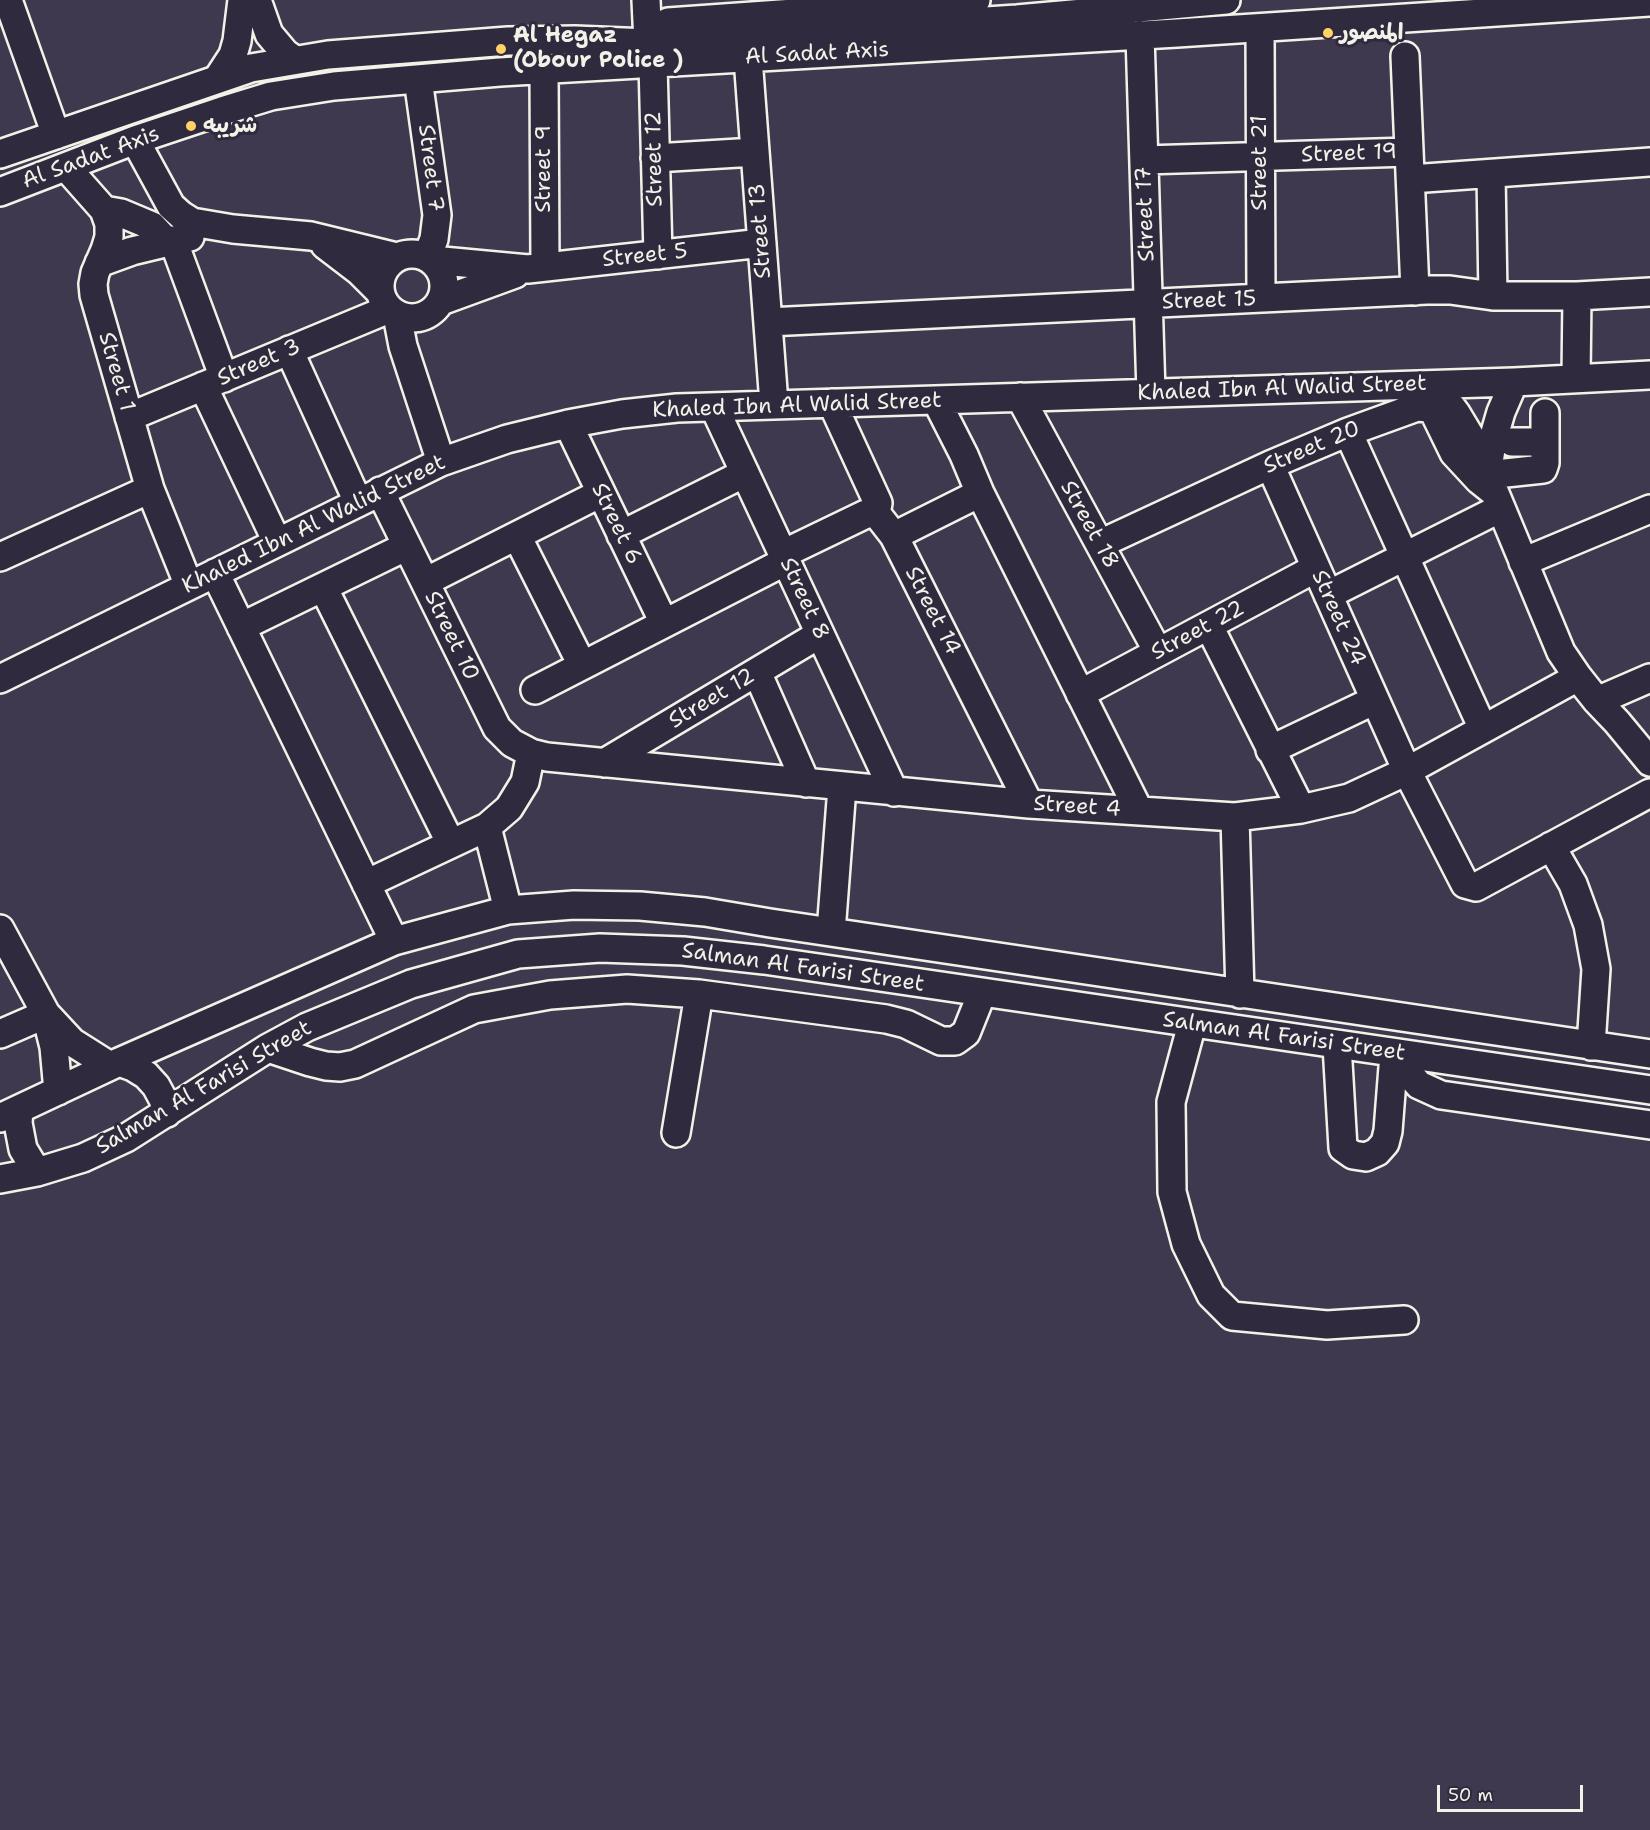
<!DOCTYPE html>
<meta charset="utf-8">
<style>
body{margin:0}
#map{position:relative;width:1650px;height:1830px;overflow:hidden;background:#3f394f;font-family:"Shantell Sans",sans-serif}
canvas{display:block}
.scale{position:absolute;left:1437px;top:1785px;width:146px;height:27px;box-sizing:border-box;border:3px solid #f4f1e8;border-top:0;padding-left:8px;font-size:18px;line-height:21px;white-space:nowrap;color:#f4f1e8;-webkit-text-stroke:4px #2f2a3d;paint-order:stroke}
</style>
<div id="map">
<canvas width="1650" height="1830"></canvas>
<div class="scale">50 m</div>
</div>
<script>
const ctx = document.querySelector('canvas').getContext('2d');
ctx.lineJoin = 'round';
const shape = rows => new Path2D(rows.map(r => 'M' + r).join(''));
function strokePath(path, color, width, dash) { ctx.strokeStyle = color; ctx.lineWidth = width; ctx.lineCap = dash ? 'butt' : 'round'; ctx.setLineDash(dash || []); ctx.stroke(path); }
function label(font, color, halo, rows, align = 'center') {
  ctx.font = font + ' "Shantell Sans","Playpen Sans Arabic",sans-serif'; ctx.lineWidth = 6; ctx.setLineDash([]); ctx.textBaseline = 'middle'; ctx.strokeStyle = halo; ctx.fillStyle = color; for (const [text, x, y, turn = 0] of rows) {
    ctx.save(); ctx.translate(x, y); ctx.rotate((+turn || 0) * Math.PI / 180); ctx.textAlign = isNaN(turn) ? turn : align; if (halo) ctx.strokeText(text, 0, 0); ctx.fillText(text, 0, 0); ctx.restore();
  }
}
const minor = shape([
 [8,0,56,135],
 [257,0,269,34,285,53,295,60],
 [646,0,648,43],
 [1260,28,1261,298],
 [1140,35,1151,393],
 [648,43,660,26,668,22,976,0],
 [1405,56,1415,291],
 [748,58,774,404],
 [653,64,658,255],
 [544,70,545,267],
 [218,78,233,55,237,41,242,0],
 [418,79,437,215,434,239,427,257],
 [135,140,171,206,181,215,192,222,233,229,311,236,397,257],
 [0,154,251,68,328,55,508,41,575,40,648,43,1017,19,1226,0],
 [655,158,755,152],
 [1144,160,1409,152],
 [66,167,104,210,109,224,109,237,105,250,95,273,93,284,94,295,150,489,189,586],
 [1491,174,1493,296],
 [1411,179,1650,162],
 [0,192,135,140,222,111,271,96,334,86,500,72,1177,33,1650,2],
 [104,210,121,213,152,226,166,241],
 [173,240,224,378],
 [325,245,359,271,380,292],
 '380 286a32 32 0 1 1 64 0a32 32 0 1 1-64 0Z',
 [432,260,528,269,762,243],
 [99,263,132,251,190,237],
 [441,301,515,274],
 [397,315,403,346,441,462],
 [768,322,1427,290,1450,290,1493,296,1577,296,1650,292],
 [289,350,358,502],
 [1576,378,1577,296],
 [1435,385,1456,413,1474,443,1561,652,1578,677,1597,701,1617,722,1650,762],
 [203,386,277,542],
 [1020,397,1158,652],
 [936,400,964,455,980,493,1139,811],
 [832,403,878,503,876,514],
 [714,407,894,792],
 [129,417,389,309],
 [568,424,664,623],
 [1348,432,1483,729],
 [1512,442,1545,442],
 [1270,465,1407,771,1465,884,1476,887,1650,793],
 [1487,475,1543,469,1545,463,1545,413],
 [1487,475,1492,443,1501,412,1514,382],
 [380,491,497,728,512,743,531,753,547,757,1029,804,1235,817,1301,809,1349,798,1407,771,1578,677],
 [621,535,745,473],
 [517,536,582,665],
 [894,536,980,493],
 [1100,544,1270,465,1348,432,1417,407,1429,408,1434,412,1454,453,1479,480,1494,492],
 [783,554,866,514,876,514,880,518,894,536,1029,804],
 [0,557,150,489],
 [1523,562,1650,509],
 [215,573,394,941],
 [425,582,601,493],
 [323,587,451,844],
 [1328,595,1501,508],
 [1209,626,1301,809],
 [241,627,407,546],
 [757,672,806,783],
 [0,679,441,462,507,439,568,424,622,414,677,408,1514,382,1650,375],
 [535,690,786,561],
 [1080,694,1316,568],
 [1597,701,1650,678],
 [1270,750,1375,700],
 [604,763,820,634],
 [1235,817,1240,994],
 [487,827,508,910],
 [1551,846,1573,884,1588,925,1596,969,1591,1046],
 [366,884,487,827,509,808,525,782,531,753],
 [0,929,46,1014,72,1042,110,1066],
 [831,932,842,787],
 [46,1015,54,1047,58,1091],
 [1192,1024,1171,1102,1172,1192,1186,1244,1211,1295,1232,1316,1327,1325,1404,1320],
 [0,1034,46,1014],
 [1337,1045,1343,1148,1353,1155,1366,1157,1377,1152,1385,1143,1388,1131,1394,1054],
 [268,1048,310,1062,326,1066,340,1067,355,1064,474,1009,550,995,627,989,699,994,886,1019,906,1024,941,1041,955,1041,966,1033,982,993],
 [1400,1055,1411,1076,1419,1085,1441,1095,1650,1125],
 [119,1062,133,1067,146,1075,156,1086,163,1099,167,1113],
 [19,1110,18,1123,23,1149,37,1172],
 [0,1118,119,1062,394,941,508,910,574,905,640,906,705,912,770,923,1650,1054],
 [676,1133,699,994],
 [0,1179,37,1172,83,1158,126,1138,268,1048,307,1027,411,984,518,954,600,948,683,951,764,960,1650,1090]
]);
strokePath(minor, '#f4f1e8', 32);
strokePath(minor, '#2f2a3d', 27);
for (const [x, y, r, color] of [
 [1328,33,6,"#ffd166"],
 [501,49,6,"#ffd166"],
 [191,126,6,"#ffd166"]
]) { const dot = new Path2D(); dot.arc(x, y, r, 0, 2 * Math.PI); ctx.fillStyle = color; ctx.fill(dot); strokePath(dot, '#2f2a3d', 2); }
label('bold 22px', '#f4f1e8', '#2f2a3d', [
 ["المنصور",1340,33],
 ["Al Hegaz",513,36],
 ["(Obour Police )",513,61],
 ["شريبه",203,126]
], 'left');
label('22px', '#f4f1e8', '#2f2a3d', [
 ["Al Sadat Axis",817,54,-3],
 ["Street 19",1349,154,-2],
 ["Al Sadat Axis",91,158,-20],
 ["Street 12",655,159,-91],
 ["Street 21",1260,163,-90],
 ["Street 7",430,168,83],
 ["Street 9",544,169,-90],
 ["Street 17",1146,214,-92],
 ["Street 13",761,231,-94],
 ["Street 5",645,256,-6],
 ["Street 15",1209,301,-2],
 ["Street 3",259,363,-23],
 ["Street 1",116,372,74],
 ["Khaled Ibn Al Walid Street",1282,389,-2],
 ["Khaled Ibn Al Walid Street",797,406,-2],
 ["Street 20",1312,448,-23],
 ["Street 6",616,524,64],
 ["Khaled Ibn Al Walid Street",314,525,-26],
 ["Street 18",1089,525,61],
 ["Street 8",804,599,65],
 ["Street 14",932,611,63],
 ["Street 24",1338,618,66],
 ["Street 22",1198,631,-28],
 ["Street 10",451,636,64],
 ["Street 12",712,699,-31],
 ["Street 4",1077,807,4],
 ["Salman Al Farisi Street",803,968,8],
 ["Salman Al Farisi Street",1284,1037,8],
 ["Salman Al Farisi Street",204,1088,-30]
]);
</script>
